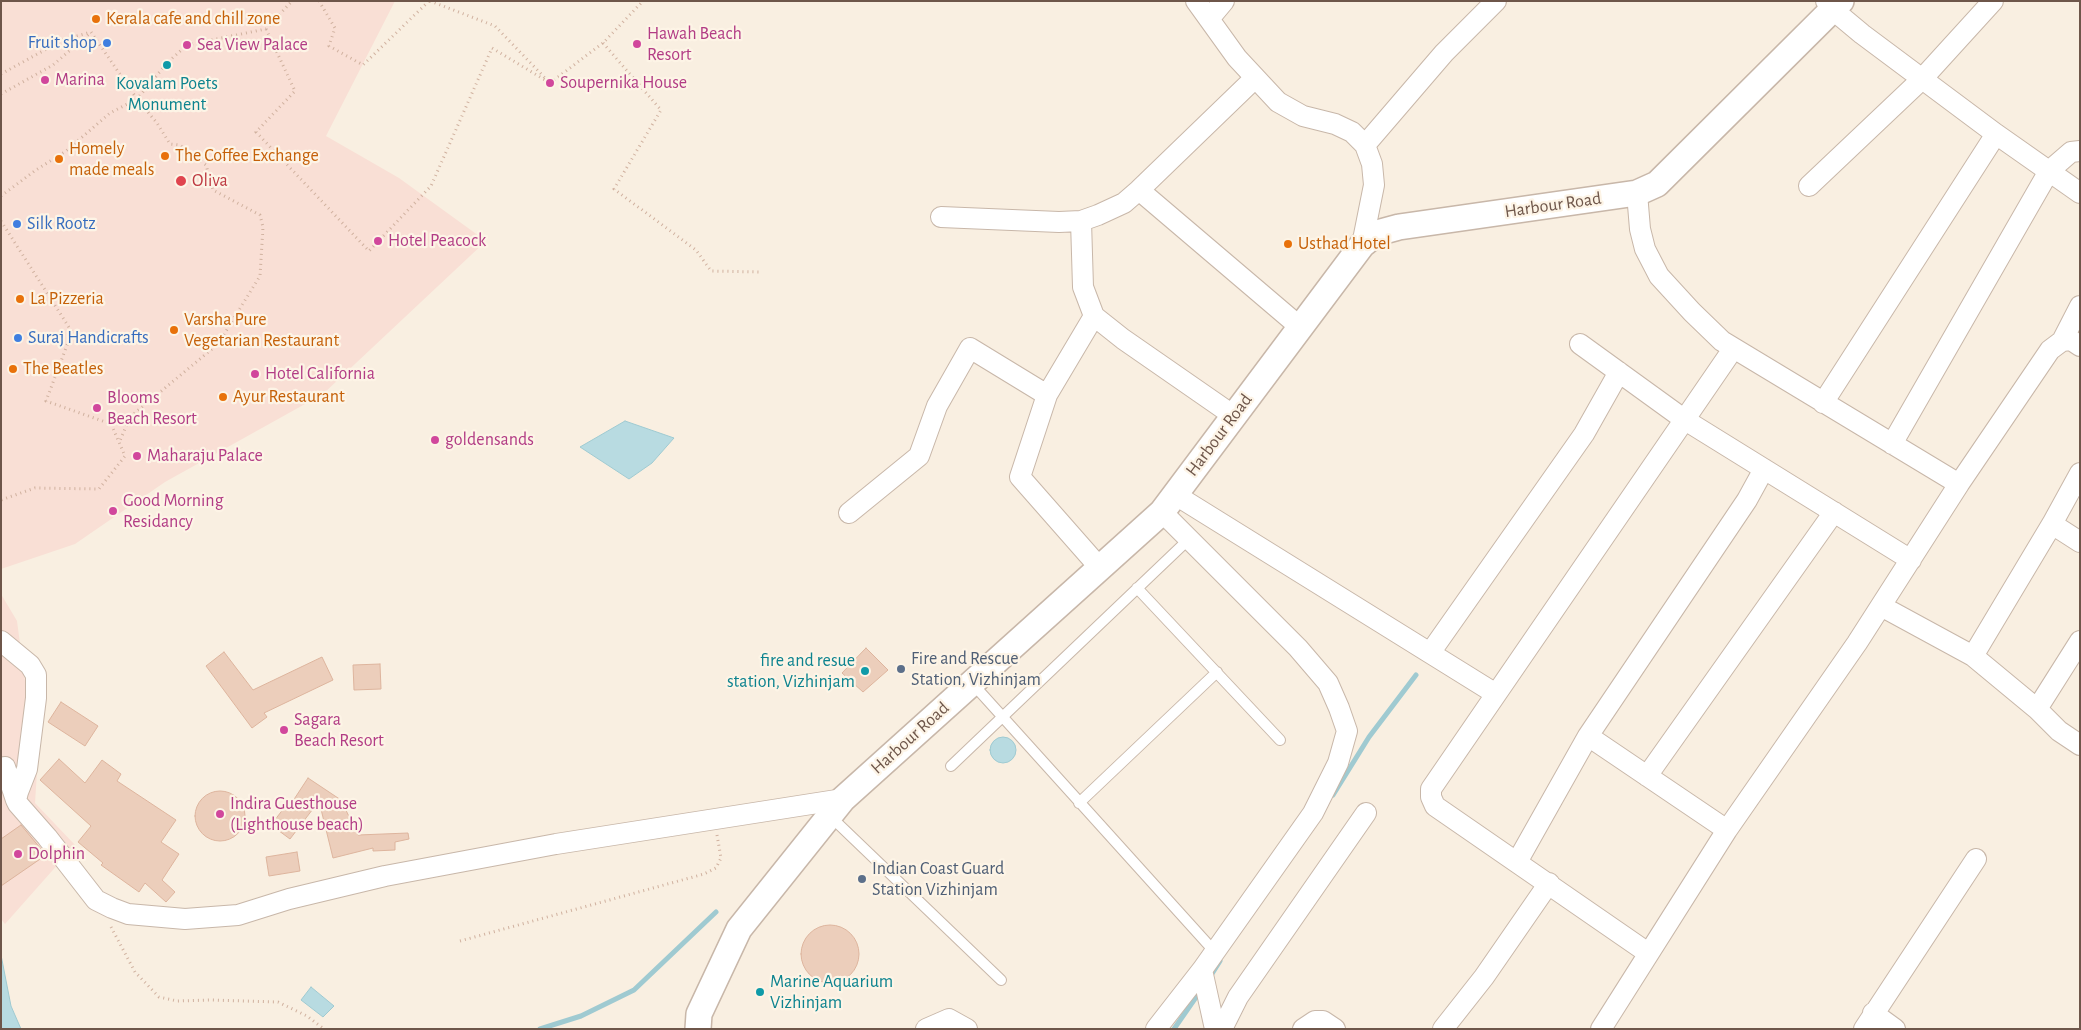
<!DOCTYPE html>
<style>
body{margin:0}
#map{position:relative;width:2081px;height:1030px;overflow:hidden;background:#f9efe1;font-family:"Alegreya Sans",sans-serif}
canvas{display:block}
.frame{position:absolute;inset:0;border:2px solid #6e564a;pointer-events:none}
</style>
<div id="map">
<canvas width="2081" height="1030"></canvas>
<div class="frame"></div>
</div>
<script>
const ctx = document.querySelector('canvas').getContext('2d');
ctx.lineJoin = 'round';
function fill(path, color) { ctx.fillStyle = color; ctx.fill(path, 'evenodd'); }
const shape = rows => new Path2D(rows.map(r => 'M' + r).join(''));
function strokePath(path, color, width, dash) { ctx.strokeStyle = color; ctx.lineWidth = width; ctx.lineCap = dash ? 'butt' : 'round'; ctx.setLineDash(dash || []); ctx.stroke(path); }
function label(font, color, halo, rows, align = 'center') {
  ctx.font = font + ' "Alegreya Sans",sans-serif'; ctx.lineWidth = 4.5; ctx.setLineDash([]); ctx.textBaseline = 'middle'; ctx.strokeStyle = halo; ctx.fillStyle = color; for (const [text, x, y, turn = 0] of rows) {
    ctx.save(); ctx.translate(x, y); ctx.rotate((+turn || 0) * Math.PI / 180); ctx.textAlign = isNaN(turn) ? turn : align; if (halo) ctx.strokeText(text, 0, 0); ctx.fillText(text, 0, 0); ctx.restore();
  }
}
fill(shape([
 [1,1,395,1,326,136,399,178,486,241,323,394,165,482,75,544,1,569],
 [1,594,17,621,37,772,35,803,75,845,5,924,1,919]
]), '#f9dfd5');
const water = shape([
 [625,421,674,438,652,463,629,479,580,447,625,421],
 '990 750a13 13 0 1 1 26 0a13 13 0 1 1-26 0Z',
 [1,955,11,1006,21,1029,1,1029,1,955],
 [311,987,334,1006,323,1017,301,1000,311,987]
]);
fill(water, '#b8dbe1');
strokePath(water, '#9fcad1', 1);
strokePath(shape([
 [1333,795,1369,737,1416,675],
 [1210,977,1220,961],
 [540,1029,581,1016,634,990,716,912],
 [1174,1029,1201,990]
]), '#9fcad1', 5);
const building = shape([
 [866,648,888,670,863,692,842,673,866,648],
 [224,652,253,690,322,657,333,680,264,713,267,717,252,728,206,666,224,652],
 [380,664,381,689,354,690,353,665,380,664],
 [61,702,98,726,85,746,48,722,61,702],
 [59,759,85,783,102,760,121,774,117,781,176,820,161,842,179,854,162,880,175,892,166,902,145,883,139,892,101,865,103,863,78,842,91,826,40,780,59,759],
 [308,778,341,800,358,835,408,833,409,839,395,842,395,850,373,851,373,848,333,858,319,801,290,839,271,825,284,808,287,810,308,778],
 '195 816a25 25 0 1 1 50 0a25 25 0 1 1-50 0Z',
 [21,825,46,855,1,886,1,839,21,825],
 [297,852,300,871,269,876,266,857,297,852],
 '801 954a29 29 0 1 1 58 0a29 29 0 1 1-58 0Z'
]);
fill(building, '#eccebb');
strokePath(building, '#ddb49d', 1);
const service = shape([
 [1137,588,1280,740],
 [972,683,1214,951],
 [951,766,1189,539],
 [1079,803,1217,672],
 [830,816,1001,980]
]);
const minor = shape([
 [1196,1,1237,58,1278,102,1303,116,1335,124,1352,132,1365,145,1372,164,1374,185,1362,245],
 [1826,1,1832,9,1862,34,1996,134,2080,193],
 [1209,19,1224,1],
 [1365,145,1444,53,1496,1],
 [1809,186,1922,79,1993,1],
 [1139,190,1300,327],
 [1637,193,1640,229,1645,249,1659,276,1692,312,1722,341,1959,484],
 [941,217,1059,222,1081,221,1098,215,1124,203,1139,190,1255,78],
 [1081,221,1083,287,1094,316,1123,339,1234,416],
 [1094,316,1047,395,1020,477,1100,568],
 [2062,341,2080,306],
 [1580,344,1685,420,1911,560],
 [1823,403,1996,134],
 [1892,444,2049,171,2071,152,2080,151],
 [1174,494,1496,694],
 [849,513,919,456,937,406,970,348,1047,395],
 [2052,524,2080,542],
 [1881,606,1973,656,2037,709,2059,731,2080,745],
 [1,641,30,665,36,675,36,698,27,769,18,792,16,800,18,804,47,837,96,900,112,908,128,914,185,919,238,915,289,899,385,876,556,844,843,799],
 [1430,653,1584,434,1619,372],
 [1973,656,2052,524,2080,473],
 [2037,709,2080,641],
 [1588,736,1727,830],
 [1,768,5,767,16,800],
 [1647,776,1834,512],
 [1517,862,1588,736,1747,500,1764,469],
 [1648,953,1435,806,1431,797,1431,789,1733,349],
 [1202,970,1215,1029],
 [1873,1013,1895,1029],
 [926,1029,949,1019,967,1029],
 [1156,1029,1202,970,1313,813,1338,763,1347,731,1339,708,1328,683,1298,648,1162,512],
 [1222,1029,1238,997,1366,813],
 [1303,1029,1315,1021,1323,1021,1335,1029],
 [1443,1029,1484,977,1549,883],
 [1601,1029,1727,830,1857,643,1959,484,2050,350,2062,341,2071,340,2080,346],
 [1864,1029,1976,859]
]);
const tertiary = shape([
 [698,1029,699,1014,739,929,843,799,1162,512,1362,245,1377,233,1399,227,1637,193,1657,184,1841,1]
]);
strokePath(service, '#c8b7a9', 12);
strokePath(minor, '#c8b7a9', 22);
strokePath(tertiary, '#c8b7a9', 28);
strokePath(shape([
 [319,1,335,28,329,46,363,65,429,1],
 [430,1,495,26,547,80],
 [266,29,295,91,256,132,369,251,431,186,492,48,550,83],
 [603,43,661,110,614,189,696,250,711,271,761,272],
 [1,74,63,40,91,32,137,99,168,62,187,45,266,29,292,1],
 [550,83,603,43,643,1],
 [1,94,53,65,89,34],
 [1,196,36,170,66,151,110,113,137,99,157,123,170,144,180,145,206,165,213,190,260,215,263,227,260,276,218,344,130,417,119,443],
 [1,221,72,332,46,401,111,424,125,456,99,489,35,488,1,500],
 [111,927,135,972,159,997,177,1001,211,1000,278,1002,307,1016,324,1029],
 [460,941,704,874,716,868,721,858,717,835]
]), '#d0b19f', 3, [1, 4]);
strokePath(service, '#fff', 10);
strokePath(minor, '#fff', 20);
strokePath(tertiary, '#fff', 25);
for (const [x, y, r, color] of [
 [96,19,5,"#e8710a"],
 [107,43,5,"#3f7fe0"],
 [637,44,5,"#d1479c"],
 [187,45,5,"#d1479c"],
 [167,65,5,"#0f9aa8"],
 [45,80,5,"#d1479c"],
 [550,83,5,"#d1479c"],
 [165,156,5,"#e8710a"],
 [59,159,5,"#e8710a"],
 [181,181,6,"#e0444e"],
 [17,224,5,"#3f7fe0"],
 [378,241,5,"#d1479c"],
 [1288,244,5,"#e8710a"],
 [20,299,5,"#e8710a"],
 [174,330,5,"#e8710a"],
 [18,338,5,"#3f7fe0"],
 [13,369,5,"#e8710a"],
 [255,374,5,"#d1479c"],
 [223,397,5,"#e8710a"],
 [97,408,5,"#d1479c"],
 [435,440,5,"#d1479c"],
 [137,456,5,"#d1479c"],
 [113,511,5,"#d1479c"],
 [901,669,5,"#5c6f8a"],
 [865,671,5,"#0f9aa8"],
 [284,730,5,"#d1479c"],
 [220,814,5,"#d1479c"],
 [18,854,5,"#d1479c"],
 [862,879,5,"#5c6f8a"],
 [760,992,5,"#0f9aa8"]
]) { const dot = new Path2D(); dot.arc(x, y, r, 0, 2 * Math.PI); ctx.fillStyle = color; ctx.fill(dot); strokePath(dot, '#fdf4e6', 2); }
label('18px', '#c56008', '#fdf4e6', [
 ["Kerala cafe and chill zone",106,19],
 ["Homely",69,149],
 ["made meals",69,170],
 ["The Coffee Exchange",175,156],
 ["Usthad Hotel",1298,244],
 ["La Pizzeria",30,299],
 ["Varsha Pure",184,320],
 ["Vegetarian Restaurant",184,341],
 ["The Beatles",23,369],
 ["Ayur Restaurant",233,397]
], 'left');
label('18px', '#b23c85', '#fdf4e6', [
 ["Hawah Beach",647,34],
 ["Resort",647,55],
 ["Sea View Palace",197,45],
 ["Marina",55,80],
 ["Soupernika House",560,83],
 ["Hotel Peacock",388,241],
 ["Hotel California",265,374],
 ["Blooms",107,398],
 ["Beach Resort",107,419],
 ["goldensands",445,440],
 ["Maharaju Palace",147,456],
 ["Good Morning",123,501],
 ["Residancy",123,522],
 ["Sagara",294,720],
 ["Beach Resort",294,741],
 ["Indira Guesthouse",230,804],
 ["(Lighthouse beach)",230,825],
 ["Dolphin",28,854]
], 'left');
label('18px', '#366cbe', '#fdf4e6', [
 ["Fruit shop",97,43,"right"],
 ["Silk Rootz",27,224],
 ["Suraj Handicrafts",28,338]
], 'left');
label('18px', '#0d838f', '#fdf4e6', [
 ["Kovalam Poets",167,84],
 ["Monument",167,105],
 ["fire and resue",855,661,"right"],
 ["station, Vizhinjam",855,682,"right"],
 ["Marine Aquarium",770,982,"left"],
 ["Vizhinjam",770,1003,"left"]
]);
label('18px', '#be3a42', '#fdf4e6', [
 ["Oliva",192,181]
], 'left');
label('18px', '#6e564a', '#fdf4e6', [
 ["Harbour Road",1553,205,-8],
 ["Harbour Road",1219,435,-53],
 ["Harbour Road",910,738,-42]
]);
label('18px', '#4e5e75', '#fdf4e6', [
 ["Fire and Rescue",911,659],
 ["Station, Vizhinjam",911,680],
 ["Indian Coast Guard",872,869],
 ["Station Vizhinjam",872,890]
], 'left');
</script>
